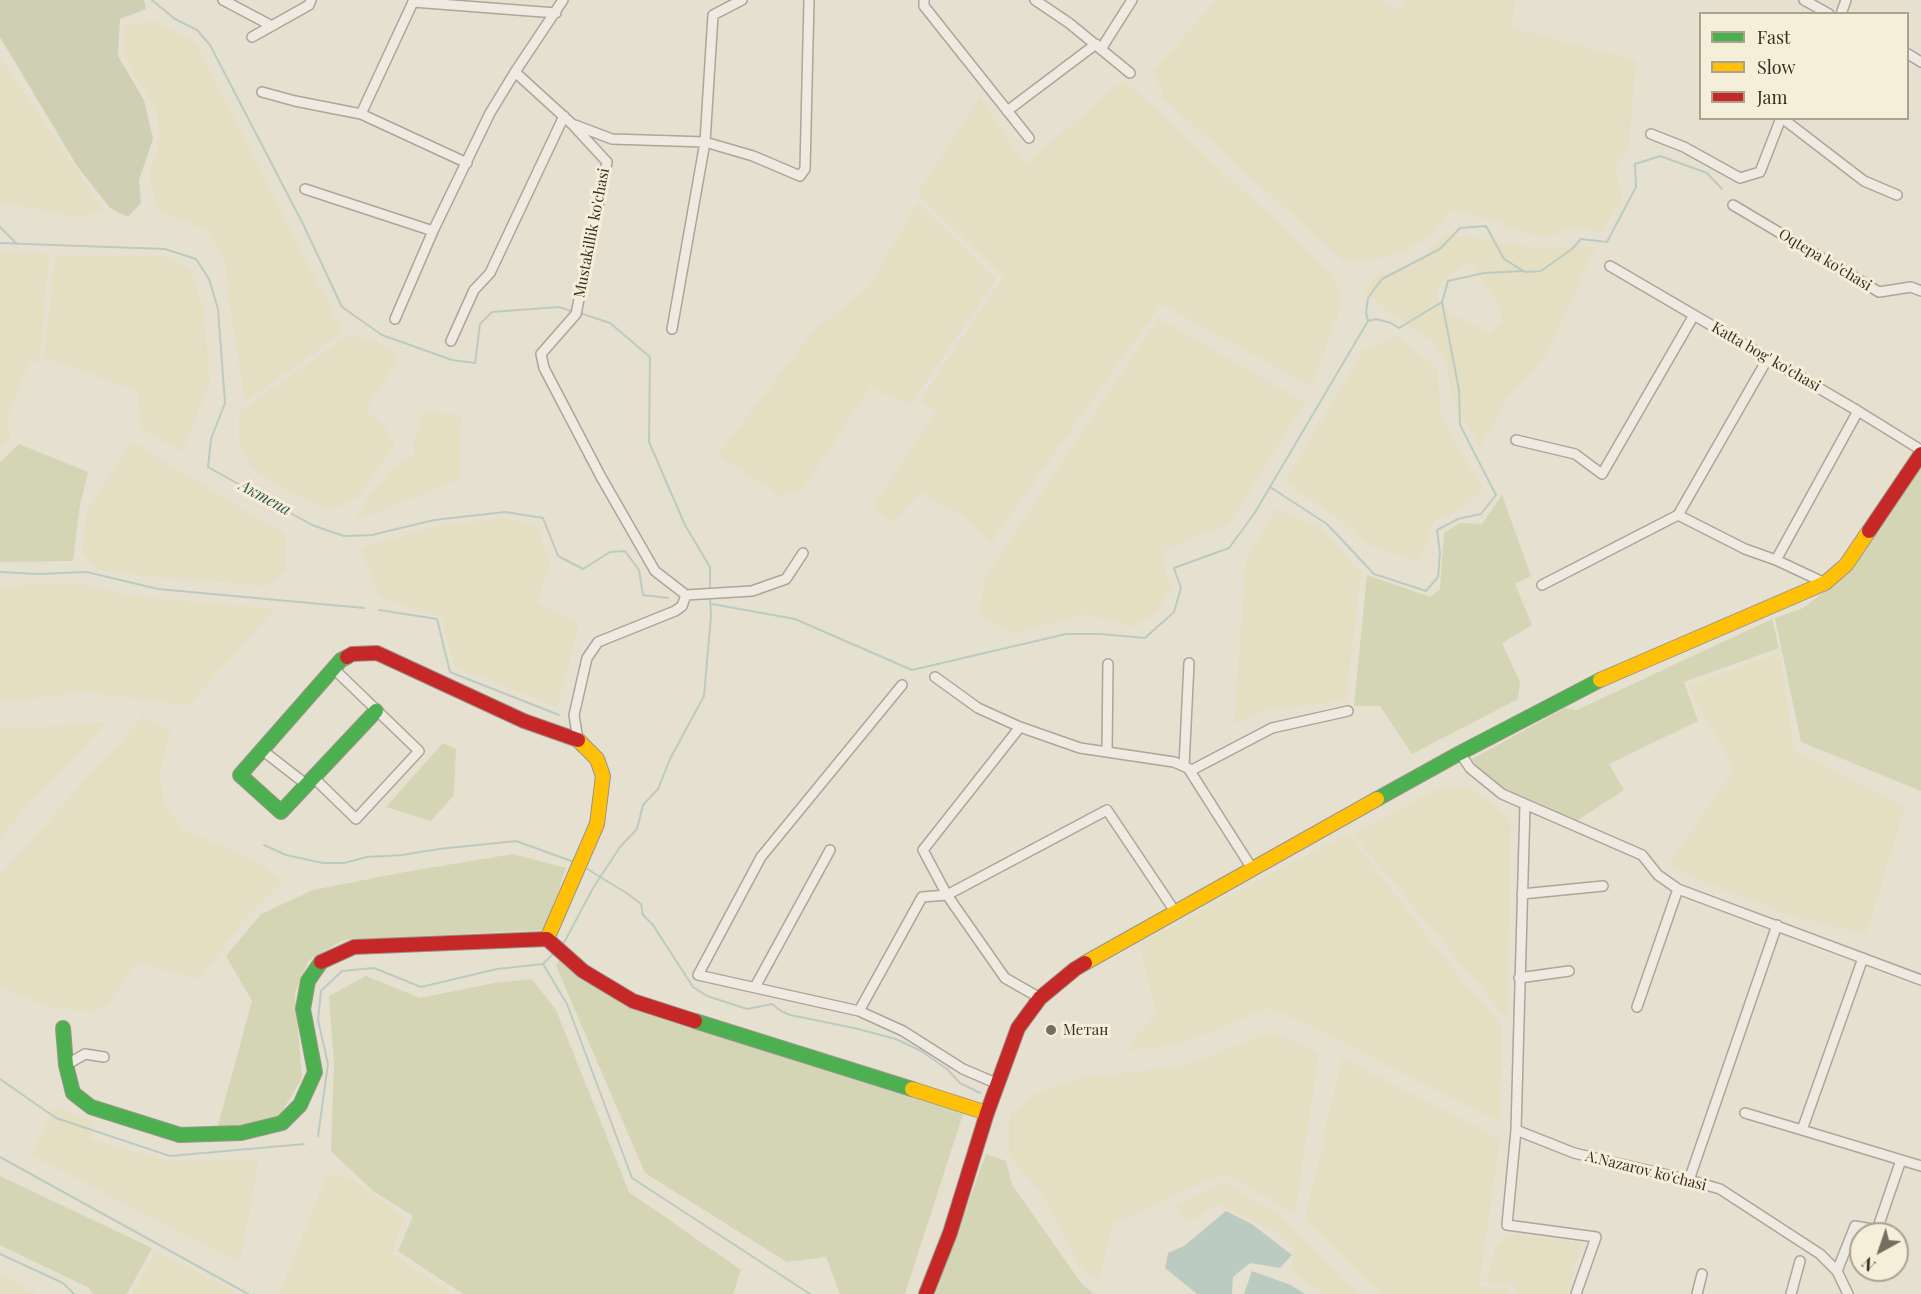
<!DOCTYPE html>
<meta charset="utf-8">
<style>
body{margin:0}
#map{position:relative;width:1921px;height:1294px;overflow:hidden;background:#e6e0d1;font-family:"Playfair Display",serif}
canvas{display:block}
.legend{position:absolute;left:1699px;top:12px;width:210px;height:108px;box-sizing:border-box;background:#f5eed9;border:2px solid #aba18f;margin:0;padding:8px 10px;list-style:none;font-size:18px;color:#3b2e21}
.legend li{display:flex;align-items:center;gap:12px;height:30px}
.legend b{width:30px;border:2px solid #aba18f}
.north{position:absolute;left:1849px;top:1222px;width:60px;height:60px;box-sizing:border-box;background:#f5eed9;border:2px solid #aba18f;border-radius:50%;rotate:220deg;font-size:16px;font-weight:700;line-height:24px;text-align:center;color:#3b2e21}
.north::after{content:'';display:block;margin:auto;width:21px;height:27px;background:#776c5f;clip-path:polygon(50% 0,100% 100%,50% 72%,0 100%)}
</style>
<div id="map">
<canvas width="1921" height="1294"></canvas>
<ul class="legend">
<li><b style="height:8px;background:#4caf50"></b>Fast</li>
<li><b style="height:8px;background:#ffc107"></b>Slow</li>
<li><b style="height:8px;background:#c62828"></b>Jam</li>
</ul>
<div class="north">N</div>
</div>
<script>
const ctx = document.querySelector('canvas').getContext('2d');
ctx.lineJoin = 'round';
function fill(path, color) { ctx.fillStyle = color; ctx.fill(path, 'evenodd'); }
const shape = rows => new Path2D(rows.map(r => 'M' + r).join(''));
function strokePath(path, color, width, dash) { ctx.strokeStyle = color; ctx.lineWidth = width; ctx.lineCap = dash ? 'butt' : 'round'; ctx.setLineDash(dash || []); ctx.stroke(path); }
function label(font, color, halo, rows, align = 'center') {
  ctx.font = font + ' "Playfair Display",serif'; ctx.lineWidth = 6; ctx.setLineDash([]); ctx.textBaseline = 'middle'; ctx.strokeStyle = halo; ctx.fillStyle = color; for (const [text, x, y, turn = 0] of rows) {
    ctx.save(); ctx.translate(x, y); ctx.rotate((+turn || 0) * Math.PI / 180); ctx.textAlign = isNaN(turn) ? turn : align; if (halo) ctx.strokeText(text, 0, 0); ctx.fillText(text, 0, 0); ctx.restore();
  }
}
fill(shape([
 [1217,0,1380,0,1394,9,1404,8,1404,0,1515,0,1512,28,1636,60,1629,146,1615,169,1623,197,1602,232,1567,228,1548,237,1517,231,1499,222,1465,213,1452,208,1434,234,1399,254,1346,263,1164,99,1154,70],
 [156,21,196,43,343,332,245,402,228,295,226,264,208,230,157,210,149,178,160,140,157,111,123,54,125,25],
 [0,57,104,210,82,218,0,202],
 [1124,80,1335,276,1342,304,1311,386,1161,304,991,543,962,516,921,492,892,523,873,507,936,411,920,401,1003,277,917,193,980,98,1025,164],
 [918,203,996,278,911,404,870,388,804,488,781,496,718,455,813,331,867,289],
 [1445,234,1539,248,1596,247,1547,354,1506,399,1480,448,1451,395,1447,366,1433,341,1390,314,1364,290,1379,274,1414,268],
 [1469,262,1500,306,1502,319,1491,333,1450,313,1437,299,1441,282],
 [0,251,49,254,39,364,31,359,7,417,11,439,0,448],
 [55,256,166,256,189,269,203,306,210,382,182,452,142,428,137,391,44,357],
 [1158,318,1305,402,1229,524,1164,550,1162,562,1172,587,1156,613,1132,626,1087,614,1013,633,978,613,986,576],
 [350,334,375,341,400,356,366,410,384,425,395,444,358,497,331,510,290,493,254,470,239,445,239,412],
 [1397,336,1438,369,1440,415,1483,489,1460,511,1435,520,1419,562,1365,543,1337,517,1285,482,1363,351],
 [424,412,461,415,460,479,360,519,356,515,391,468,414,456,413,445],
 [132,442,286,535,286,569,268,586,115,573,96,568,82,551,87,510],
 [1276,509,1320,527,1361,573,1346,701,1268,709,1234,723,1246,559],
 [506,518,537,526,550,566,537,603,579,623,557,707,455,667,441,618,378,596,361,548,442,525],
 [81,584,129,596,275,609,188,706,88,692,0,702,0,586],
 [1780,652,1794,750,1905,807,1866,934,1795,917,1702,881,1669,864,1734,769,1688,686],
 [143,716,171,732,159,773,164,804,183,829,259,863,283,881,242,922,201,979,137,962,108,1005,96,1011,50,1007,0,987,0,875],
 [108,721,9,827,0,842,0,729,60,726],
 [1469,787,1511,820,1507,1019,1353,834,1436,790],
 [1348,833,1448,963,1502,1026,1500,1122,1299,1020,1267,1008,1178,1045,1124,1050,1157,1013,1139,944],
 [1272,1032,1319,1053,1295,1214,1224,1173,1114,1223,1099,1279,1084,1273,1042,1194,1009,1156,1009,1114,1037,1093,1079,1078,1183,1066],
 [1342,1058,1500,1139,1479,1286,1509,1290,1509,1294,1380,1294,1305,1219],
 [54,1107,93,1122,92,1140,168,1161,259,1159,240,1263,31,1155],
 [327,1174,352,1179,404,1217,392,1253,452,1294,279,1294],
 [1224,1182,1285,1219,1361,1294,1323,1294,1289,1269,1296,1251,1276,1232,1217,1204,1187,1224,1176,1207],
 [1507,1234,1582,1243,1567,1294,1516,1294,1515,1286,1486,1282,1496,1247],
 [156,1251,239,1294,132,1294],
 [0,1274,36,1294,0,1294]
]), '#e4dec2');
fill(shape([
 [19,444,88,472,80,505,73,561,0,562,0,462],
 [1921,466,1921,791,1801,742,1775,618,1803,608,1852,571],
 [1502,495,1531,576,1515,584,1532,625,1502,643,1520,682,1518,699,1412,754,1380,706,1354,706,1367,575,1430,597,1440,589,1444,533,1460,523,1482,524],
 [1772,619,1779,648,1684,682,1698,721,1609,764,1624,790,1572,824,1501,787,1477,767,1472,759,1565,708,1577,710],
 [443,743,456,749,454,795,431,821,386,807],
 [513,854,566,868,545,930,343,940,308,961,295,994,302,1078,280,1115,253,1123,217,1129,252,1001,226,956,261,914,313,890,405,872],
 [560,959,646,1011,963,1114,905,1294,840,1294,826,1257,787,1262,645,1173,556,966],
 [366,976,420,998,494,983,532,979,556,1010,629,1192,741,1270,733,1294,463,1294,398,1251,413,1216,373,1191,331,1151,334,1064,329,996],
 [986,1154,1006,1161,1012,1185,1082,1284,1094,1294,935,1294],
 [0,1176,152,1248,127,1294,93,1294,89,1288,0,1245]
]), '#d4d5b4');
fill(shape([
 [0,0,144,0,146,9,120,19,118,56,144,100,153,139,139,180,141,203,128,217,110,208,77,166,0,37]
]), '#cfd0b3');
fill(shape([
 [1226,1211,1252,1224,1292,1255,1280,1268,1250,1263,1233,1277,1232,1294,1197,1294,1165,1268,1168,1253,1184,1246],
 [1252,1271,1291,1285,1305,1294,1244,1294]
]), '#bccbc2');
strokePath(shape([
 [152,0,175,19,197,30,210,45,303,224,342,307,382,335,452,360,475,363,480,324,492,312,559,307,574,312],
 [0,227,17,244],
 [0,243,165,249,196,259,209,279,218,309,225,403,211,439,208,467,312,525,344,536,372,535,434,520,505,512,543,518,558,556,583,569,610,552,625,551,639,570,643,595,668,598],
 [580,313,610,323,650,357,649,442,685,525,710,567,710,591],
 [1368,321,1376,319,1391,323,1399,328,1442,302],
 [1270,487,1327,524,1374,574,1426,591,1438,577,1440,553,1437,530,1458,519,1481,514,1496,495,1460,425,1459,390,1442,302,1448,281,1484,273,1523,271],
 [0,572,38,574,87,572,158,589,364,608],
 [712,604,795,619,912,670,1066,634,1100,634,1145,638,1174,612,1181,588,1174,568,1229,548,1254,514,1368,321,1366,312,1368,298,1382,279,1440,249,1460,228,1486,226,1504,259,1525,272,1541,271,1572,249,1581,239,1607,242,1636,187,1635,164,1660,156,1707,173,1722,189],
 [379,610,437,619,450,672,559,715],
 [264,845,286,855,323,863,344,863,367,857,402,855,439,849,516,841,574,862],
 [584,867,628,894,641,904,643,915,653,925,693,987,707,996,747,1009,772,1004,781,1011,790,1015,854,1028,896,1039,921,1051,947,1069,960,1083,980,1093],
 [561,945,565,941,593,888,620,847,637,829,643,805,658,789,670,759,704,696,711,616,710,597],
 [543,964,555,952],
 [0,1079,56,1118,170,1156,304,1144],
 [318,1136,328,1064,318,1020,321,991,342,971,374,968,421,987,497,969,543,964,567,1004,632,1178,810,1294],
 [0,1157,248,1294],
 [0,1254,63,1283,74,1294]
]), '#bccbc2', 2);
const street = shape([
 [223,0,272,26],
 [924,0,924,6,1029,138],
 [1035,0,1069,23,1130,73],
 [1804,0,1829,14],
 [1841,14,1846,0],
 [252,37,309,5,311,0],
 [1101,49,1132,0],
 [1908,54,1921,62],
 [515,72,572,124,607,162,576,314,541,354,544,368,601,477,655,571,686,595,752,591,786,579,803,553],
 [262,92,295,101,361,114,467,163],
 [1007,111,1096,44],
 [361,114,413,2,556,13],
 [1782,118,1864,181,1897,195],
 [575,125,612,139,705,142,753,156,800,176,805,169,809,0],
 [1651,134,1684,147,1740,178,1760,172,1781,118],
 [305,189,433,231],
 [1733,205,1879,292,1911,287,1921,291],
 [1610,266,1858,411,1921,450],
 [395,319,433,231,490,113,515,72,563,0],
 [672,329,705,142,713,15,742,0],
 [451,341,474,290,490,273,564,116],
 [1516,440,1575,454,1602,474,1694,315],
 [1678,515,1745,549,1776,560,1825,583],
 [1776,560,1858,411],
 [1542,585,1678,515,1768,358],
 [935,677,978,708,1020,727,1080,748,1174,762,1188,768,1253,870],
 [902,685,761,857,698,975,859,1011,903,1031,963,1069,998,1084],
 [1020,727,923,850,947,895,1005,978,1040,998],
 [578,740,574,715,587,658,598,642,675,611,682,606,686,595],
 [262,750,307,785],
 [1107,752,1108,664],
 [1460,753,1470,768,1502,794,1642,855,1658,875,1678,889,1921,980],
 [1184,766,1189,663],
 [1190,771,1272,728,1348,711],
 [314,778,356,819,419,751,334,669],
 [1525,805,1516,1130,1507,1225,1596,1237,1576,1294],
 [1522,894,1603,886],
 [1863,958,1802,1130,1921,1166],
 [1519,978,1569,971],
 [755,987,830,850],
 [1637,1007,1678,889],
 [859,1011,922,897,947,895,1107,810,1176,913],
 [66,1065,85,1054,104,1057],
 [1745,1113,1802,1130],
 [1516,1130,1574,1153,1689,1180,1720,1189,1820,1254,1837,1271,1848,1294],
 [1689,1180,1777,925],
 [1837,1271,1855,1226,1877,1230,1901,1160],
 [1697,1294,1702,1274],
 [1791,1294,1800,1261]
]);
const fast = shape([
 [347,657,341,660,240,775,281,812,376,711],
 [1377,799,1460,753,1600,680],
 [695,1021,912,1089],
 [63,1028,66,1065,73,1093,91,1107,180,1135,241,1133,282,1123,300,1105,315,1072,303,1009,308,981,321,962]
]);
const slow = shape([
 [1600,680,1825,583,1846,565,1869,531],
 [547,939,597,824,603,776,597,759,578,740],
 [1085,963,1377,799],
 [912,1089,987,1113]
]);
const jam = shape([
 [1869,531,1921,454],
 [347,657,352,654,377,653,524,721,578,740],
 [321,962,354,947,547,939,583,971,633,1001,695,1021],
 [926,1294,950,1233,987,1113,1018,1028,1040,998,1075,969,1085,963]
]);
strokePath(street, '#aca599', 12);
strokePath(fast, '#9b958a', 16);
strokePath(slow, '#9b958a', 16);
strokePath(jam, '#9b958a', 16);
strokePath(street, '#eeeae2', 9);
strokePath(fast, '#4caf50', 14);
strokePath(slow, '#ffc107', 14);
strokePath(jam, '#c62828', 14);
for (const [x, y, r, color] of [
 [1051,1030,6,"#776c5f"]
]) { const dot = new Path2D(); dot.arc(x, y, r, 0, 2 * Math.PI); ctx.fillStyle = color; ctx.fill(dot); strokePath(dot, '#f5eed9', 2); }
label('15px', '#3b2e21', '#f5eed9', [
 ["Mustakillik ko'chasi",592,233,-79],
 ["Oqtepa ko'chasi",1825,260,31],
 ["Katta bog' ko'chasi",1766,357,30],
 ["A.Nazarov ko'chasi",1646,1171,14]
]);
label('15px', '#3b2e21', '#f5eed9', [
 ["Метан",1063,1030]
], 'left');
label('italic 16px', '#315a58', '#f5eed9', [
 ["Актепа",265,498,29]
]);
</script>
